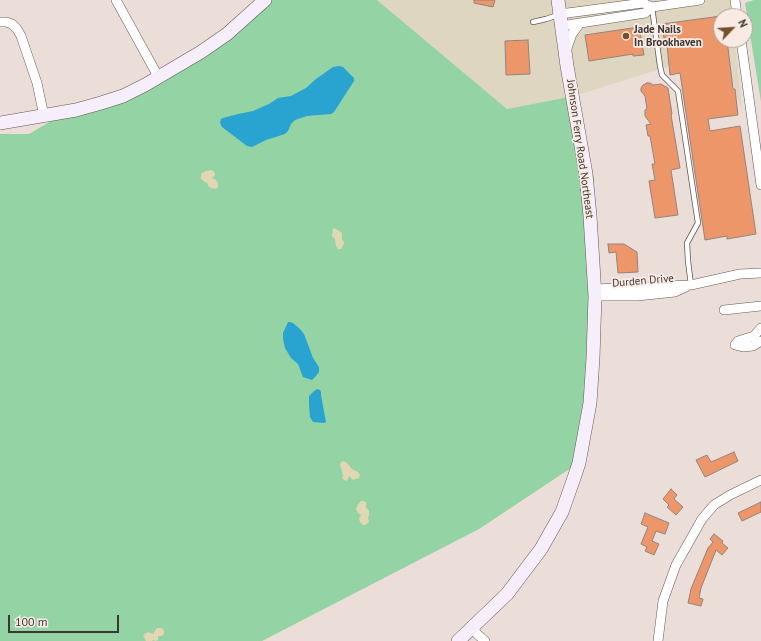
<!DOCTYPE html>
<style>
body{margin:0}
#map{position:relative;width:761px;height:641px;overflow:hidden;background:#ebddd7;font-family:"PT Sans",sans-serif}
canvas{display:block}
.north{position:absolute;left:713px;top:8px;width:40px;height:40px;box-sizing:border-box;background:#f9ebe4;border:1px solid #ada29d;border-radius:50%;rotate:65deg;font-size:11px;font-weight:700;line-height:16px;text-align:center;color:#3b3533}
.north::after{content:'';display:block;margin:auto;width:14px;height:18px;background:#764f2c;clip-path:polygon(50% 0,100% 100%,50% 72%,0 100%)}
.scale{position:absolute;left:8px;top:615px;width:111px;height:18px;box-sizing:border-box;border:2px solid #3b3533;border-top:0;padding-left:5px;font-size:12px;line-height:14px;white-space:nowrap;color:#3b3533;-webkit-text-stroke:3px #f9ebe4;paint-order:stroke}
</style>
<div id="map">
<canvas width="761" height="641"></canvas>
<div class="north">N</div>
<div class="scale">100 m</div>
</div>
<script>
const ctx = document.querySelector('canvas').getContext('2d');
ctx.lineJoin = 'round';
function fill(path, color) { ctx.fillStyle = color; ctx.fill(path, 'evenodd'); }
const shape = rows => new Path2D(rows.map(r => 'M' + r).join(''));
function strokePath(path, color, width, dash) { ctx.strokeStyle = color; ctx.lineWidth = width; ctx.lineCap = dash ? 'butt' : 'round'; ctx.setLineDash(dash || []); ctx.stroke(path); }
function label(font, color, halo, rows, align = 'center') {
  ctx.font = font + ' "PT Sans",sans-serif'; ctx.lineWidth = 3.5; ctx.setLineDash([]); ctx.textBaseline = 'middle'; ctx.strokeStyle = halo; ctx.fillStyle = color; for (const [text, x, y, turn = 0] of rows) {
    ctx.save(); ctx.translate(x, y); ctx.rotate((+turn || 0) * Math.PI / 180); ctx.textAlign = isNaN(turn) ? turn : align; if (halo) ctx.strokeText(text, 0, 0); ctx.fillText(text, 0, 0); ctx.restore();
  }
}
fill(shape([
 [377,0,731,0,733,16,721,16,721,40,735,40,742,111,721,50,574,96,507,109]
]), '#dfd6c1');
fill(shape([
 [268,0,377,0,507,109,574,96,594,178,595,285,583,460,479,529,262,641,0,641,0,134,29,134,58,117,147,86],
 [754,0,761,0,761,102,745,3]
]), '#93d3a4');
fill(shape([
 [212,170,215,173,215,175,212,178,216,180,218,183,218,187,216,189,211,188,208,186,208,184,205,182,201,179,201,174,202,173,206,171],
 [333,228,336,229,342,233,342,240,344,242,344,244,341,249,338,249,336,246,335,239,332,236],
 [344,461,348,464,352,469,358,472,360,475,359,478,353,480,349,476,348,479,347,481,344,480,342,478,343,476,342,471,340,465,341,462],
 [361,501,363,501,366,502,366,507,369,511,369,515,368,518,369,522,365,525,363,525,360,522,359,519,361,515,360,514,358,513,356,509,358,504],
 [158,628,162,628,164,631,164,634,162,636,158,636,158,640,156,641,153,640,152,641,146,641,143,635,148,632,153,634,156,629]
]), '#e1d7b2');
fill(shape([
 [339,66,343,67,354,78,354,81,334,112,331,114,307,116,295,120,291,124,288,131,285,134,266,140,252,147,247,146,222,127,221,125,220,122,221,119,223,118,238,114,253,111,269,104,278,98,291,96,306,88,316,79,333,67],
 [288,322,290,322,293,323,300,329,304,334,313,358,319,367,319,372,316,376,312,380,303,377,298,364,291,358,285,348,283,339,283,333],
 [317,389,320,390,321,392,321,395,326,422,324,423,313,422,310,417,309,405,309,396,314,391]
]), '#29a4d0');
const building = shape([
 [474,0,495,0,493,7,474,3,474,0],
 [721,16,721,40,727,40,733,89,735,89,738,115,708,119,710,131,740,126,756,234,727,239,727,236,705,240,680,73,670,75,667,45,665,45,662,24,721,16],
 [639,27,644,55,633,56,633,54,589,61,585,35,639,27],
 [528,40,530,74,506,75,505,41,528,40],
 [647,83,650,83,653,85,661,84,668,88,672,114,671,115,680,168,671,170,678,215,655,218,649,181,655,180,652,164,655,164,650,136,648,136,646,125,651,124,645,116,645,110,647,109,645,96,641,91,641,88,643,85,647,83],
 [608,244,624,244,637,252,638,272,618,273,616,252,609,253,608,244],
 [734,452,738,461,705,477,696,460,707,455,711,462,718,459,734,452],
 [671,489,677,495,674,499,683,507,676,515,667,507,669,505,663,499,671,489],
 [761,502,761,512,742,521,738,513,761,502],
 [645,513,669,523,665,534,656,531,652,541,659,544,654,555,645,551,647,547,641,544,648,527,641,524,645,513],
 [714,534,723,541,722,543,728,548,722,555,716,550,701,588,699,598,703,599,701,606,688,603,691,589,708,548,713,542,710,539,714,534]
]);
fill(building, '#ed966a');
strokePath(building, '#91847e', 1);
const service = shape([
 [652,7,660,66,662,75,678,91,698,223,687,243,688,261,691,285],
 [533,22,546,19,558,15]
]);
const minor = shape([
 [116,0,159,78],
 [735,0,737,16],
 [560,14,643,3,652,7],
 [0,22,6,22,12,24,17,29,21,36,37,83,44,116],
 [561,26,645,13,652,7,700,0],
 [741,40,761,185],
 [566,51,572,34,580,23],
 [595,289,691,285,740,274,761,273],
 [595,296,637,296,675,292,686,287],
 [724,310,761,306],
 [761,328,754,336,738,341,735,345,743,347,753,346,761,341],
 [473,628,477,634,485,641],
 [658,641,663,601,676,565,702,519,714,505,730,495,761,480]
]);
const secondary = shape([
 [0,123,76,110,101,103,123,96,145,85,201,52,227,34,265,0],
 [458,641,507,594,541,549,562,512,574,478,579,463,590,403,593,358,595,296,590,216,586,174,567,66,558,0]
]);
strokePath(service, '#645853', 6);
strokePath(minor, '#645853', 10);
strokePath(secondary, '#645853', 14);
strokePath(service, '#fff', 4.5);
strokePath(minor, '#fff', 9);
strokePath(secondary, '#f6eefa', 13);
for (const [x, y, r, color] of [
 [626,36,4,"#764f2c"]
]) { const dot = new Path2D(); dot.arc(x, y, r, 0, 2 * Math.PI); ctx.fillStyle = color; ctx.fill(dot); strokePath(dot, '#f9ebe4', 1.5); }
label('bold 11px', '#3b3533', '#f9ebe4', [
 ["Jade Nails",634,30],
 ["In Brookhaven",634,43]
], 'left');
label('11px', '#3b3533', '#f9ebe4', [
 ["Johnson Ferry Road Northeast",580,149,82],
 ["Durden Drive",643,281,-5]
]);
</script>
